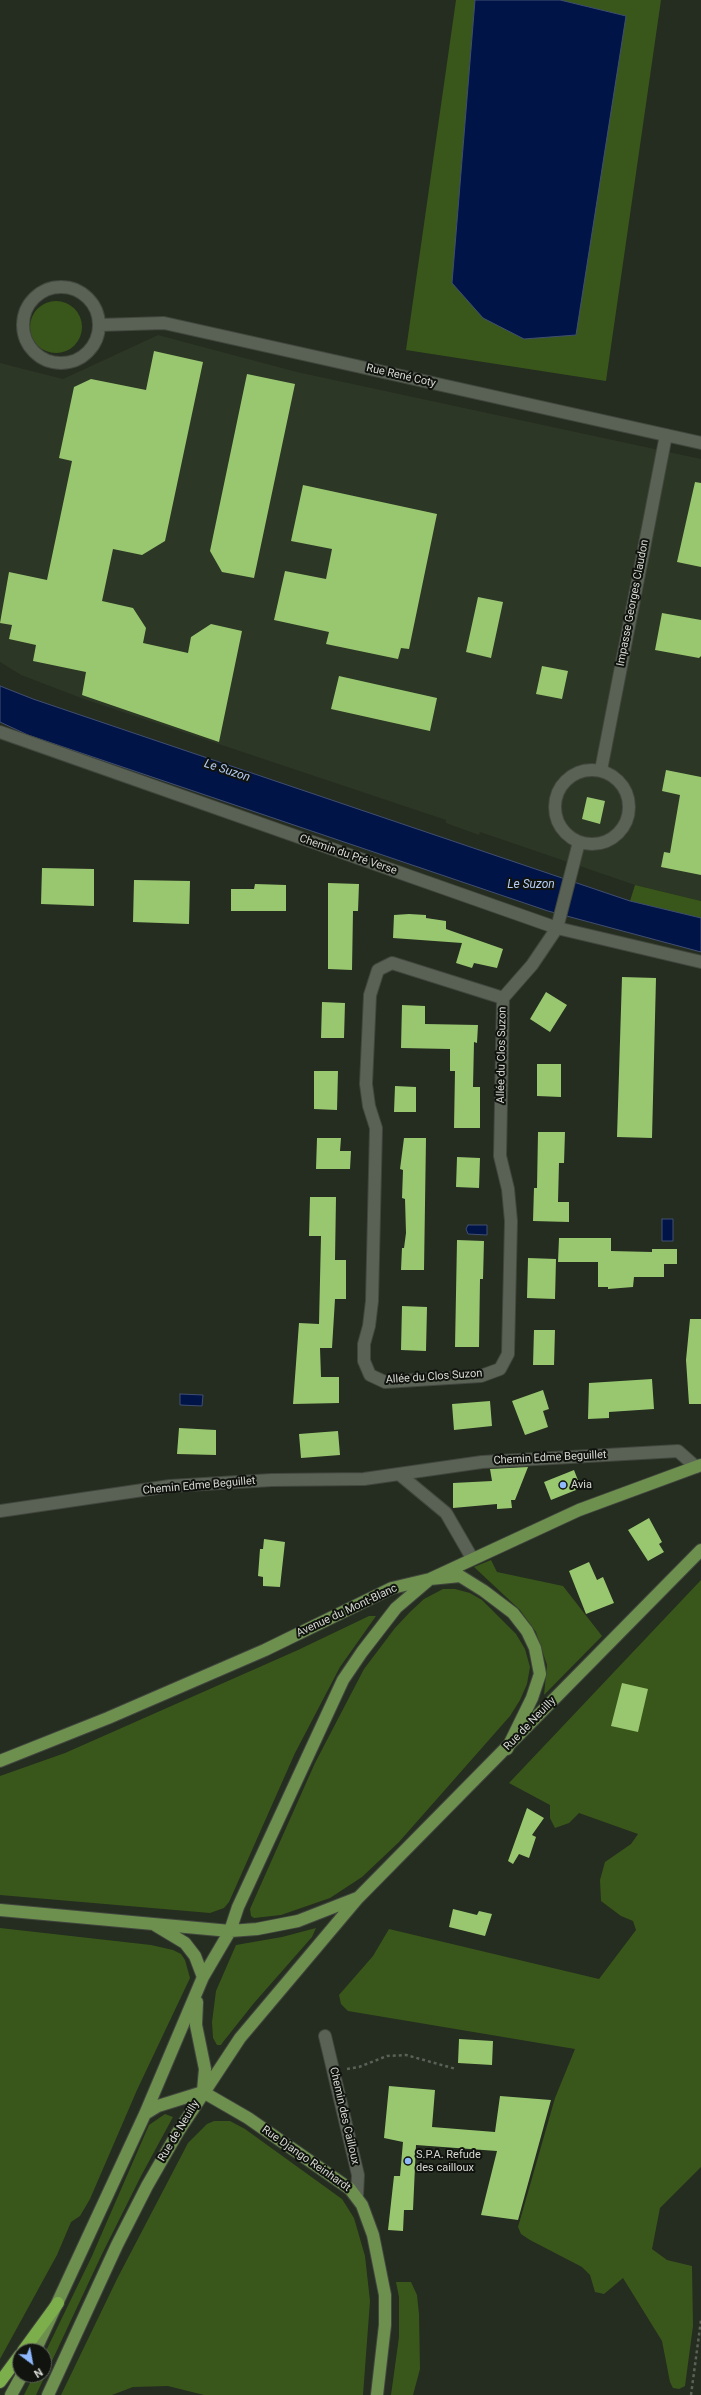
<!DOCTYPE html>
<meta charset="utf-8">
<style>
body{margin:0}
#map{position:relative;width:701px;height:2395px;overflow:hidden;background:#252c20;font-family:Roboto,sans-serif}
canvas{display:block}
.north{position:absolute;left:12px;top:2343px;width:40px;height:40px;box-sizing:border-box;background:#10130e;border:1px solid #5f625c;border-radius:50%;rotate:148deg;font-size:11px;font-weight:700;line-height:16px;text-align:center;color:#d5d9d2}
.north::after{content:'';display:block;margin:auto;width:14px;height:18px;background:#8fb8fd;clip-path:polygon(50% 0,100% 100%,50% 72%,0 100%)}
</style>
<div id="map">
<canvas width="701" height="2395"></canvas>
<div class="north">N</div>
</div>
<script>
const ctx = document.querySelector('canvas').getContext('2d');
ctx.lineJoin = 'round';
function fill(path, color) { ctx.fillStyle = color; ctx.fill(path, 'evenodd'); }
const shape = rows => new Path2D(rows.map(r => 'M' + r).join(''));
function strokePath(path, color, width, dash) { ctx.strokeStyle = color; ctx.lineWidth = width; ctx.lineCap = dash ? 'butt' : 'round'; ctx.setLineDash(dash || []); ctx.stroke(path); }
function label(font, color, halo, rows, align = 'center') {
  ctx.font = font + ' Roboto,sans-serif'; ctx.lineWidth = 4; ctx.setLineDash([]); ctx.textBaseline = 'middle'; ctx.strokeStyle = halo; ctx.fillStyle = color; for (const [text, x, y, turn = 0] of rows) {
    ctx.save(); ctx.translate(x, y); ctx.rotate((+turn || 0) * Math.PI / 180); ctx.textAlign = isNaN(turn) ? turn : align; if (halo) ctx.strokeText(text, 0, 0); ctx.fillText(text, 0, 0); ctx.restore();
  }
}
fill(shape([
 [158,335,297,372,701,459,701,901,635,885,480,832,479,835,446,823,446,820,81,698,21,675,0,662,0,363,63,379]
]), '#2d3726');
fill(shape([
 [456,0,475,0,452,283,625,16,560,0,661,0,606,381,406,350],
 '30 327a26 26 0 1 1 52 0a26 26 0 1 1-52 0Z',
 [635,885,701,901,701,918,630,901],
 [491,1560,497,1572,563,1586,602,1636,544,1695,547,1665,536,1632,520,1610,474,1567],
 [701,1580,701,2167,660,2208,652,2249,667,2260,692,2266,693,2326,685,2386,679,2389,673,2388,670,2382,662,2341,623,2278,604,2294,595,2292,590,2275,582,2267,530,2240,521,2234,518,2227,555,2098,575,2049,348,2011,341,2004,339,1995,373,1956,389,1929,599,1979,636,1930,633,1921,621,1916,601,1901,600,1880,605,1862,631,1844,638,1834,579,1813,569,1823,555,1828,550,1818,550,1805,509,1783],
 [443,1589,455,1589,470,1593,482,1600,516,1634,525,1649,530,1667,527,1684,520,1700,510,1716,399,1842,362,1877,330,1898,281,1915,254,1918,251,1916,250,1909,315,1763,364,1669,395,1628,410,1612,424,1599],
 [369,1616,376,1616,340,1667,295,1753,229,1902,224,1908,210,1913,0,1895,0,1776,65,1753,298,1650],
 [0,1928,151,1945,173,1950,181,1954,185,1960,190,1978,137,2090,90,2199,80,2216,71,2222,57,2255,0,2359],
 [316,1928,312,1937,254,2003,223,2042,221,2045,217,2045,213,2038,212,2022,216,1991,236,1945,282,1937],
 [165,2114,173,2117,141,2176,102,2254,36,2395,24,2395,34,2375,44,2375,44,2355,92,2256,149,2125],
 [214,2121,230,2121,245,2129,342,2199,354,2218,365,2256,370,2301,363,2395,204,2395,168,2386,133,2387,112,2395,61,2395,117,2279,188,2143,207,2124],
 [396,2282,411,2282,417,2295,419,2314,420,2369,413,2395,391,2395,399,2337,399,2297]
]), '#39571a');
const water = shape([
 [475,0,560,0,626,16,576,335,524,339,483,318,452,283,475,0],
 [0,686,33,699,630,901,701,918,701,952,548,911,28,735,0,722,0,686],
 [662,1219,673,1219,673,1241,662,1241,662,1219],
 [468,1225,487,1225,487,1235,468,1234,466,1229,468,1225],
 [180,1394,203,1395,202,1406,180,1405,180,1394]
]);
fill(water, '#001448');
strokePath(water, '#404f71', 1);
fill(shape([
 [154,351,203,362,165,541,142,555,113,549,102,601,133,608,146,628,143,643,188,653,191,637,211,624,242,631,219,742,82,695,86,672,33,661,36,645,9,639,12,625,0,623,9,572,47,580,72,461,59,458,74,387,91,379,146,390],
 [247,374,295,384,254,578,222,572,210,551],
 [695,482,701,483,701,567,677,562],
 [303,485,437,514,409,649,401,648,398,659,326,644,329,632,274,620,285,571,326,579,332,549,291,541],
 [478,597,503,602,491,658,466,652],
 [662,613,701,620,701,656,699,658,655,650],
 [542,666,568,671,562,699,536,694],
 [339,676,437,698,430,731,331,709],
 [666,770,701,777,701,875,661,867,664,852,670,853,680,795,662,791],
 [587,797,605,801,600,824,582,819],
 [42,868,94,869,94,906,41,904],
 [134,880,190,881,189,924,133,922],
 [328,883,359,884,358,911,353,911,352,970,328,969],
 [255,884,286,885,286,911,231,911,231,889,254,889],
 [409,914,426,915,426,918,446,921,446,929,503,949,497,968,474,963,472,968,456,963,462,943,393,938,394,915],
 [622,977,656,978,652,1138,617,1137],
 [546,992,567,1005,550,1032,530,1019],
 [322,1002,345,1003,344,1038,321,1038],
 [402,1005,425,1006,425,1024,478,1025,477,1043,474,1042,473,1087,480,1087,480,1128,454,1128,455,1071,450,1071,450,1049,401,1048],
 [537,1064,561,1064,561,1097,537,1096],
 [314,1071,338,1071,337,1110,314,1109],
 [395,1086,416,1087,416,1112,394,1112],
 [538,1132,565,1132,564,1163,559,1163,558,1202,569,1202,569,1222,533,1221,534,1188,537,1188],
 [317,1138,341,1138,340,1151,351,1151,350,1169,316,1169],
 [404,1138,426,1138,424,1270,401,1270,402,1248,404,1248,406,1233,405,1199,402,1198,403,1170,400,1169],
 [457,1157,480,1158,479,1188,456,1187],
 [310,1197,336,1197,335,1260,346,1260,346,1299,335,1299,332,1348,320,1348,321,1377,339,1377,339,1403,293,1404,299,1323,319,1324,321,1236,309,1236],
 [559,1238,611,1238,611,1251,652,1252,652,1249,677,1249,677,1264,664,1264,664,1277,634,1277,633,1287,608,1289,608,1287,598,1287,598,1262,558,1262],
 [457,1240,484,1241,483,1279,480,1279,479,1347,455,1347],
 [528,1258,556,1259,555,1299,527,1298],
 [402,1306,427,1307,426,1351,401,1350],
 [690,1319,701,1319,701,1404,689,1404,686,1360],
 [534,1330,555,1330,554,1365,533,1365],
 [652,1379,654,1409,609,1412,609,1418,588,1419,589,1383],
 [543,1390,549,1409,543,1411,548,1427,525,1435,512,1401],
 [490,1401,492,1426,454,1430,452,1404],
 [179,1428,216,1430,216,1455,177,1454],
 [338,1431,340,1455,301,1458,299,1434],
 [528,1467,515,1500,511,1500,512,1508,497,1509,497,1504,453,1508,453,1483,492,1481,490,1469],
 [574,1470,581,1488,551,1500,544,1482],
 [649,1518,662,1542,659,1544,664,1552,648,1561,628,1530],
 [264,1539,285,1542,280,1587,263,1586,263,1577,258,1576,260,1549,263,1549],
 [589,1562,597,1580,603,1577,614,1603,586,1614,569,1571],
 [622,1683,648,1689,638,1732,611,1726],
 [527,1808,544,1818,532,1835,536,1837,529,1858,519,1854,513,1864,508,1861],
 [453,1909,477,1915,479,1911,492,1914,485,1936,449,1927],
 [459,2039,493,2041,492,2065,458,2063],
 [389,2086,435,2090,432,2127,495,2132,500,2096,551,2100,518,2220,481,2215,497,2151,416,2145,413,2210,404,2210,403,2231,388,2230,394,2176,400,2176,403,2142,384,2138]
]), '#99c770');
const minor = shape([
 '23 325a38 38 0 1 1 76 0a38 38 0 1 1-76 0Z',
 [99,325,164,323,701,443],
 [0,732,557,928,701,962],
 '555 807a37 37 0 1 1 74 0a37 37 0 1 1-74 0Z',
 [601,770,666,435],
 [503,998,392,963,378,970,370,995,366,1084,369,1106,376,1128,372,1301,369,1326,364,1344,364,1361,370,1375,385,1382,481,1376,500,1369,508,1354,511,1221,508,1189,500,1156,503,998,532,965,557,928,579,842],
 [399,1474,446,1513,472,1558],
 [0,1511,170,1486,272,1480,364,1479,482,1462,678,1451,696,1467],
 [325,2036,358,2175,357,2196]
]);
const major = shape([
 [0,1761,108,1718,265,1650,392,1588,430,1579,579,1510,701,1465],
 [0,1910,230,1931,257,1929,298,1921,357,1898],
 [155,1925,185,1943,195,1956,203,1977],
 [197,2002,196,2025,205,2069,203,2091],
 [203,2092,248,2118,350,2189,362,2205,373,2235,385,2295,385,2325,377,2395],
 [145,2114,158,2106,203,2092],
 [35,2351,145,2114,203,1977,230,1931,238,1907,343,1680,362,1652,396,1608,430,1579,460,1576,484,1591,513,1613,527,1631,535,1648,540,1674,532,1698,507,1749],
 [11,2395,22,2375],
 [48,2395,117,2245,147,2186,178,2132,240,2038,358,1898,701,1550]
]);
const highway = shape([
 [23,2351,58,2303],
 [0,2382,20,2355]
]);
strokePath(minor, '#42473e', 14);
strokePath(major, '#42473e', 14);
strokePath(highway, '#42473e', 14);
strokePath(shape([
 [347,2069,359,2067,387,2056,406,2055,456,2069],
 [691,2395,701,2320]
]), '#5b6157', 2.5, [3, 3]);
strokePath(minor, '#5a6255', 12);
strokePath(major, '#6e904f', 12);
strokePath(highway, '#7cae4b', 12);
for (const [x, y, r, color] of [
 [563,1485,4,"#8fb8fd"],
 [408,2161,4,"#8fb8fd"]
]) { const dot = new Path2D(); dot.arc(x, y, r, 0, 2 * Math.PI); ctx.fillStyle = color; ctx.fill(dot); strokePath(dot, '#10130e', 1.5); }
label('11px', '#d5d9d2', '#10130e', [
 ["Rue René Coty",401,376,13],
 ["Impasse Georges Claudon",633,603,-79],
 ["Chemin du Pré Verse",348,855,19],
 ["Allée du Clos Suzon",502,1055,-89],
 ["Allée du Clos Suzon",434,1377,-4],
 ["Chemin Edme Beguillet",550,1458,-3],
 ["Chemin Edme Beguillet",199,1486,-5],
 ["Avenue du Mont-Blanc",347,1611,-25],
 ["Rue de Neuilly",530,1724,-46],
 ["Chemin des Cailloux",344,2116,77],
 ["Rue de Neuilly",179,2131,-59],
 ["Rue Django Reinhardt",306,2159,35]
]);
label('11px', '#d5d9d2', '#10130e', [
 ["Avia",571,1485],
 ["S.P.A. Refude",416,2155],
 ["des cailloux",416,2168]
], 'left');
label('italic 12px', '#b5cdf6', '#10130e', [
 ["Le Suzon",227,771,18],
 ["Le Suzon",531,885]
]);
</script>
